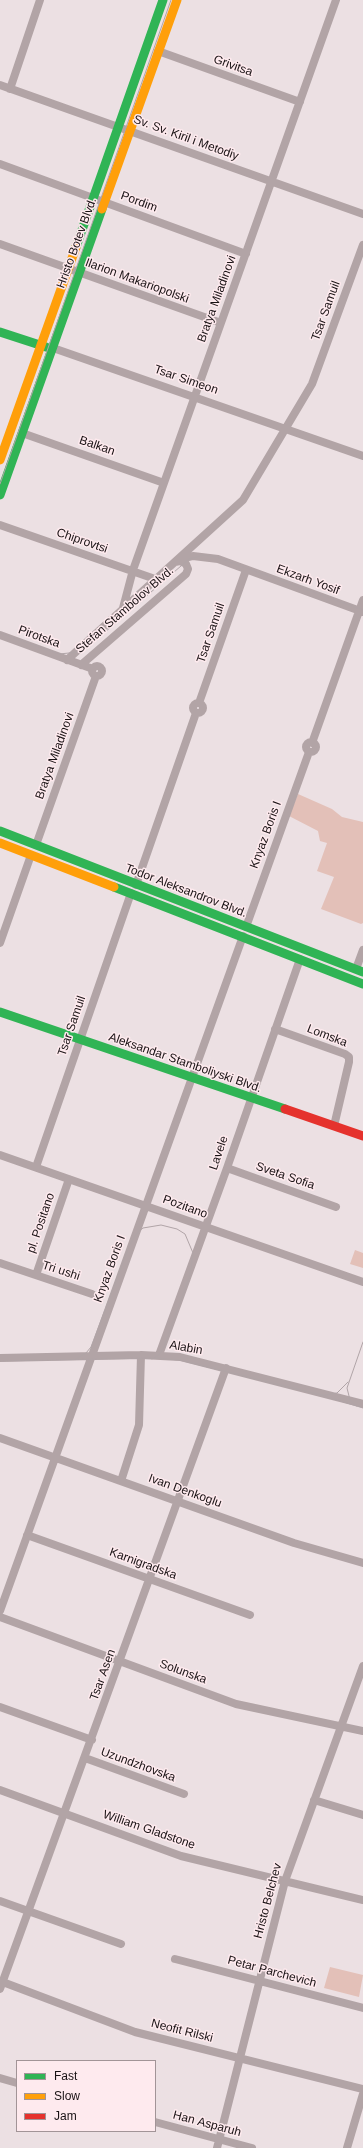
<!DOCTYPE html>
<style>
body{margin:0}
#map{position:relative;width:363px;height:2148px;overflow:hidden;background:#ece0e3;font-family:Helvetica,sans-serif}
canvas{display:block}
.legend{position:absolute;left:16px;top:2060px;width:140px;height:72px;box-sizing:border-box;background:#feeaee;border:1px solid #a29497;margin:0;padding:5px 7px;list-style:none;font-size:12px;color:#191214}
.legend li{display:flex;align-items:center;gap:8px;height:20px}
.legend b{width:20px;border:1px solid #a29497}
</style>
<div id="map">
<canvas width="363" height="2148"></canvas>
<ul class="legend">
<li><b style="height:5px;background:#30b455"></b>Fast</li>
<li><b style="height:5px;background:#ff9f0a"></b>Slow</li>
<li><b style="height:5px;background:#e5322d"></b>Jam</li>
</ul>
</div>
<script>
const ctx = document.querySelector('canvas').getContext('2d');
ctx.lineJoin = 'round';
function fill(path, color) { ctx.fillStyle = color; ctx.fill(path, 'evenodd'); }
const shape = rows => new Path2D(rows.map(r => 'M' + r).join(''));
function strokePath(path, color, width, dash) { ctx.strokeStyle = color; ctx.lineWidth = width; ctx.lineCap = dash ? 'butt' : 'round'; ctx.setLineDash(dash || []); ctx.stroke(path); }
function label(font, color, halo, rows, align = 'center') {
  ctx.font = font + ' Helvetica,sans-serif'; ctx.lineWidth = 3; ctx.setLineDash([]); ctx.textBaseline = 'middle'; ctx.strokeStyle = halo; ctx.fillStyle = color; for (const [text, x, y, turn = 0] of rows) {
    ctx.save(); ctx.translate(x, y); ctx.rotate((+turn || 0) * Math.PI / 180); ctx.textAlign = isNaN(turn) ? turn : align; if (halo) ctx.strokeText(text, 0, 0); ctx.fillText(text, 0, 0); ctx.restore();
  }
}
fill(shape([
 [298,794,332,809,342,817,363,822,363,923,361,924,321,909,334,877,317,871,327,843,320,841,318,831,289,816],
 [355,1250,363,1253,363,1268,350,1264],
 [330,1967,363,1975,359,1997,324,1988]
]), '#e3c0b8');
strokePath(shape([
 [158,51,300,102],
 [0,85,363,214],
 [10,89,40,0],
 [0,164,246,254],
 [0,244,221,323],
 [53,348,363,456],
 [22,433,164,483],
 [0,525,155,579],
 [178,560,193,556,218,559,363,612],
 [123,608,133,570,336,0],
 [0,635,93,669],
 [67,660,243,500,312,384,363,245],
 [81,665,186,574,188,569,186,564,180,561,175,562],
 '92 671a5 5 0 1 1 10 0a5 5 0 1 1-10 0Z',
 [199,703,246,570],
 '193 708a5 5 0 1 1 10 0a5 5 0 1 1-10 0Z',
 '306 747a5 5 0 1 1 10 0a5 5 0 1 1-10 0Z',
 [312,743,363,600],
 [36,845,96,676],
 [136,885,196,713],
 [246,927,309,752],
 [0,943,31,855],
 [356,969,363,950],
 [275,1029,345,1054,349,1057,349,1062,334,1126],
 [0,1155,363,1282],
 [36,1167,131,893],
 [227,1168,336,1207],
 [0,1263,92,1294],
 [36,1275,69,1179],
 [159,1355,227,1168,300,959],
 [0,1358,141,1355,180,1357,363,1404],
 [0,1438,294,1543,363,1563],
 [121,1481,139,1425,141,1355],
 [27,1535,250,1615],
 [0,1611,243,936],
 [0,1617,236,1704,363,1731],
 [0,1707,92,1740],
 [85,1758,184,1794],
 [0,1790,181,1856,363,1900],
 [314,1800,363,1815],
 [0,1901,121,1944],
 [175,1959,363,2008],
 [0,1981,135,2032,363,2089],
 [0,1989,226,1368],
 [0,2078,17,2083],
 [155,2122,252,2148],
 [217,2148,285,1881,363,1666],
 [347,2148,363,2094]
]), '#b2a4a6', 8);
strokePath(shape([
 [76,247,163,0],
 [0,332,46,347],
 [0,495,102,209],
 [0,831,363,972],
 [114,887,363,984],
 [0,1012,285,1109]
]), '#30b455', 9);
strokePath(shape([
 [102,209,177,0],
 [0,460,76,247],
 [0,843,114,887]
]), '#ff9f0a', 9);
strokePath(shape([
 [285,1109,363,1136]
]), '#e5322d', 9);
strokePath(shape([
 [0,484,171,0],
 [0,633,59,654,79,652,89,646,189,559,204,555,216,557,363,610],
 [76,1359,86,1353,91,1347,129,1246,137,1233,143,1228,161,1225,177,1229,185,1234,193,1253,190,1275,164,1347,159,1355,152,1359],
 [0,1361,155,1358,179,1360,321,1395,363,1408],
 [325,1395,337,1393,348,1382],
 [356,1406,350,1400,347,1388,363,1342]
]), '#b0a4a7', 1);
label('12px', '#191214', '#feeaee', [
 ["Grivitsa",233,66,20],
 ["Sv. Sv. Kiril i Metodiy",186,138,20],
 ["Pordim",139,202,20],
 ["Hristo Botev Blvd.",77,243,-70],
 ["Ilarion Makariopolski",137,281,20],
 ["Bratya Miladinovi",217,299,-70],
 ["Tsar Samuil",326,311,-70],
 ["Tsar Simeon",186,380,19],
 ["Balkan",97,446,19],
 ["Chiprovtsi",82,541,19],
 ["Ekzarh Yosif",308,580,20],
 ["Stefan Stambolov Blvd.",125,610,-41],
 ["Tsar Samuil",211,633,-71],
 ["Pirotska",39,637,20],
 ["Bratya Miladinovi",55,756,-70],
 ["Knyaz Boris I",266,835,-70],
 ["Todor Aleksandrov Blvd.",186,891,21],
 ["Tsar Samuil",72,1026,-71],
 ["Lomska",327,1036,21],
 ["Aleksandar Stamboliyski Blvd.",185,1063,19],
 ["Lavele",219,1153,-71],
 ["Sveta Sofia",285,1176,19],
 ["Pozitano",185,1207,20],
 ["pl. Positano",41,1223,-71],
 ["Knyaz Boris I",110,1269,-70],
 ["Tri ushi",61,1271,18],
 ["Alabin",186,1348,10],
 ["Ivan Denkoglu",185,1491,20],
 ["Karnigradska",143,1564,20],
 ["Solunska",183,1672,20],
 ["Tsar Asen",103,1675,-70],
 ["Uzundzhovska",138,1765,20],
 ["William Gladstone",149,1830,19],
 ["Hristo Belchev",268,1901,-75],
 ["Petar Parchevich",272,1972,15],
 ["Neofit Rilski",182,2031,14],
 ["Han Asparuh",207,2124,15]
]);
</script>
